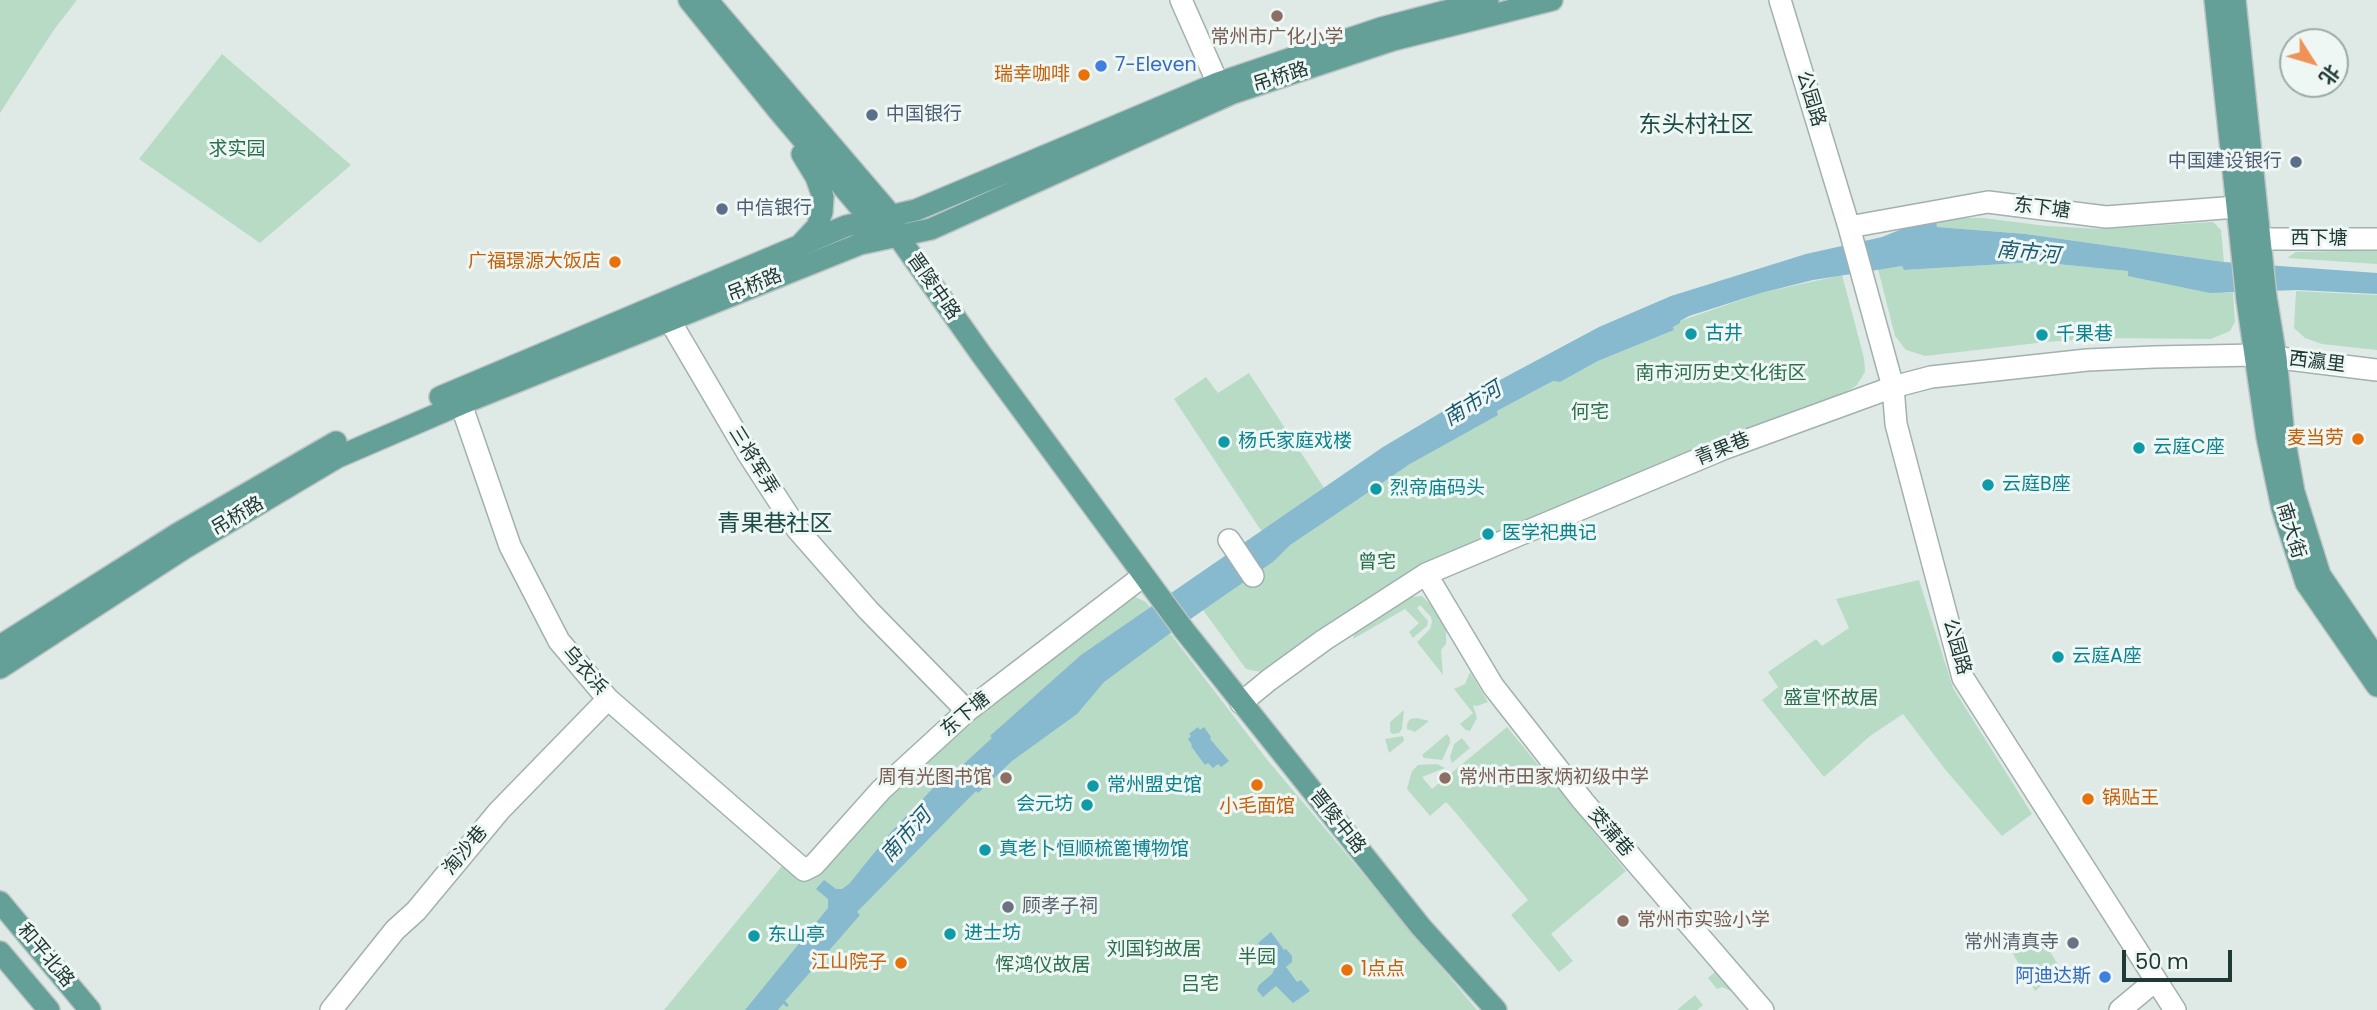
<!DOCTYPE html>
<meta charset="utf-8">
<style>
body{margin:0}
#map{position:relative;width:2377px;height:1010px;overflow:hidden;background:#dfeae7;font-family:Poppins,"Noto Sans SC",sans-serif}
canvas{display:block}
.north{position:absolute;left:2279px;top:28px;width:70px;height:70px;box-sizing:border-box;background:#eff7f4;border:2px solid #9caba8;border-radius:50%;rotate:127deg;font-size:19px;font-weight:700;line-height:28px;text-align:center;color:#203936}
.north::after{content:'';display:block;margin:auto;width:24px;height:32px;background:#ef9258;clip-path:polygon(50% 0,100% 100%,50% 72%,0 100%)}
.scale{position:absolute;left:2122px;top:950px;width:110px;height:32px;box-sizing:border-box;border:4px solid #203936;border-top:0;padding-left:9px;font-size:21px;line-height:24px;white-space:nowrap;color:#203936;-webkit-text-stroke:5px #eff7f4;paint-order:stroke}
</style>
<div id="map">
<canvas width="2377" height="1010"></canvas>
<div class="north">北</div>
<div class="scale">50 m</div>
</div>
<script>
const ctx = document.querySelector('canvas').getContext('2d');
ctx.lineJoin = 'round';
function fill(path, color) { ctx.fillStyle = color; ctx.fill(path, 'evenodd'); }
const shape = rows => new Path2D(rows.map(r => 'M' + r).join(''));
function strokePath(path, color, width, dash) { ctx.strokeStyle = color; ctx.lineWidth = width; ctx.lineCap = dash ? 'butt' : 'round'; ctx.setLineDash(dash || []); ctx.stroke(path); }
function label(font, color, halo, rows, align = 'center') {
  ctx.font = font + ' Poppins,"Noto Sans SC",sans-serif'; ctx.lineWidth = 6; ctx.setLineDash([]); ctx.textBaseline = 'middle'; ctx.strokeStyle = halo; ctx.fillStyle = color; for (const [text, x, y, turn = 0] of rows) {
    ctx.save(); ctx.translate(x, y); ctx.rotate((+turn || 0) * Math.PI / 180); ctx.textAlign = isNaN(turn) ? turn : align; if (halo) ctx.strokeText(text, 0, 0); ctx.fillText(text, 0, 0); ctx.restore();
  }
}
fill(shape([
 [0,0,77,0,53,31,0,113],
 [222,54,351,165,260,243,139,159],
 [1962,218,1983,218,2047,226,2100,229,2213,222,2221,230,2224,262,2026,234,1937,227,1936,221],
 [2377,250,2377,264,2287,258,2296,252],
 [2037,262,2129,271,2128,275,2225,293,2233,293,2235,322,2230,331,2211,339,2104,338,2046,342,1925,356,1906,350,1895,336,1878,269,1903,266,1904,270],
 [1842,275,1864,358,1865,372,1856,386,1842,394,1418,568,1261,672,1246,669,1203,610,1278,556,1174,399,1206,377,1218,393,1249,373,1339,511,1410,464,1498,414,1497,411,1553,381,1560,382,1598,361,1674,330,1673,327,1680,321,1761,293],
 [2296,291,2377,295,2377,350,2322,344,2305,338,2294,328],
 [1919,580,1953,688,2032,814,2002,836,1944,768,1903,714,1870,736,1824,777,1762,700,1778,687,1768,672,1816,639,1822,646,1849,628,1836,599],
 [1422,596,1432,606,1446,630,1446,644,1441,650,1443,675,1417,642,1430,629,1432,622,1431,617,1420,605,1417,608,1428,621,1427,626,1413,638,1409,632,1419,623,1405,609,1353,639,1354,634,1411,597],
 [1135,597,1146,602,1265,757,1477,1010,664,1010,782,866,800,880,813,879,884,799,973,718,1123,601],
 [1470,672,1488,702,1477,706,1473,705,1477,718,1470,731,1466,730,1460,724,1473,713,1454,689,1465,684],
 [1404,710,1402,729,1399,733,1393,734,1390,732,1390,722],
 [1417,718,1429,721,1415,732,1407,729,1407,724,1410,719],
 [1507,727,1626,871,1551,934,1573,961,1559,972,1511,915,1528,900,1456,813,1446,802,1430,816,1407,789,1412,771,1418,765,1437,764,1445,768,1422,777,1432,789],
 [1447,734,1450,738,1450,743,1442,760,1424,758,1422,755],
 [1403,736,1404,741,1389,753,1385,739],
 [1462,738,1470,748,1452,763,1450,757,1454,744],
 [2040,936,2061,969,2035,991,2013,954],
 [1717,970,1736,993,1722,987,1717,989,1708,978],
 [1695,995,1703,1005,1697,1010,1677,1010]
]), '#b8dbc6');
fill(shape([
 [1936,221,1937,227,2026,234,2224,262,2377,273,2377,294,2298,290,2210,293,2128,276,2128,271,2037,262,1904,270,1902,266,1813,280,1761,293,1689,316,1680,321,1680,323,1673,327,1674,330,1598,361,1560,382,1553,381,1497,411,1498,415,1410,464,1339,512,1290,545,1274,561,1169,634,1104,682,1077,714,1012,761,978,793,976,791,966,801,857,912,860,915,785,1001,789,1005,787,1007,783,1004,778,1010,745,1010,828,908,828,899,816,889,824,880,836,889,842,889,849,884,891,832,939,782,942,784,992,738,990,736,1081,655,1383,447,1457,403,1599,327,1671,296,1806,254,1882,237,1907,227],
 [1198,727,1200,730,1204,727,1211,737,1210,739,1229,761,1221,767,1218,764,1213,768,1208,763,1205,765,1191,746,1192,745,1188,739,1191,736,1189,734],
 [1271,932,1284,950,1286,949,1292,956,1292,962,1286,967,1297,982,1301,980,1310,991,1293,1003,1276,986,1263,997,1257,990,1259,985,1272,974,1276,966,1258,943]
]), '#87b9cf');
const minor = shape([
 [1181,0,1224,97],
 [1780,0,1849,227,1893,387,1896,424,1963,678,2175,1010],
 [1849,227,1988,202,2106,217,2237,207],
 [2260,239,2377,239],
 [670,321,747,452,797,529,868,610,967,711],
 [461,404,510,546,559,641,608,699,804,870,814,865,881,790,967,711,1143,576],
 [1229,540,1253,576],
 [1426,574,1493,686,1583,801,1763,1010],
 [1241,703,1269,680,1324,640,1426,574,1723,449,1893,387,1931,377,2087,360,2154,357,2256,355,2377,370],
 [331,1010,395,930,416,911,499,811,608,699],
 [2120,1010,2156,980]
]);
const major = shape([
 [689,0,777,109,870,219,897,235,981,354,1184,630,1421,927,1496,1010],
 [707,0,892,216,895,226],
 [2215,0,2247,300,2267,437,2282,508,2306,583,2377,686],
 [2235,0,2266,297,2276,358,2284,437,2294,492,2320,575,2377,659],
 [802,243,817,227,822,212,823,197,816,177,802,154],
 [440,397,846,226,916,210,1218,83,1381,28,1488,0],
 [0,646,177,534,336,442],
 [0,668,185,548,338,457,461,404,860,244,931,229,1233,93,1393,40,1552,0],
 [0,902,90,1010],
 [0,952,49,1010]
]);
strokePath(minor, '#a2b1ae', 24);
strokePath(major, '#bcc4c3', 24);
strokePath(minor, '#fff', 21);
strokePath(major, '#649f98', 21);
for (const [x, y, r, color] of [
 [1277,16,7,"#8d6e63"],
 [1101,66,7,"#3f7fe0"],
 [1084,75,7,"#e8710a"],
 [872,115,7,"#5c6f8a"],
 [2296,162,7,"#5c6f8a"],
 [722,209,7,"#5c6f8a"],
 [615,262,7,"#e8710a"],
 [1691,334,7,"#0f9aa8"],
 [2042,335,7,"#0f9aa8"],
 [2358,439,7,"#e8710a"],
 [1224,442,7,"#0f9aa8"],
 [2139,448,7,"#0f9aa8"],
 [1988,485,7,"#0f9aa8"],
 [1376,489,7,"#0f9aa8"],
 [1488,534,7,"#0f9aa8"],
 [2058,657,7,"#0f9aa8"],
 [1006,778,7,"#8d6e63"],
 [1445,778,7,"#8d6e63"],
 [1257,785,7,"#e8710a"],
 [1093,786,7,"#0f9aa8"],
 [2088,799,7,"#e8710a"],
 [1087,805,7,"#0f9aa8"],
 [985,850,7,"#0f9aa8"],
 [1008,907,7,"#6b7280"],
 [1623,921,7,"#8d6e63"],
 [950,934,7,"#0f9aa8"],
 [754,936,7,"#0f9aa8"],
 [2073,943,7,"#6b7280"],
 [901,963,7,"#e8710a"],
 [1347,970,7,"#e8710a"],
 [2105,977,7,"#3f7fe0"]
]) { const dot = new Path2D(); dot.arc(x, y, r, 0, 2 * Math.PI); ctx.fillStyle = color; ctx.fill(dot); strokePath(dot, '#eff7f4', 2.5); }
label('19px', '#785e54', '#eff7f4', [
 ["常州市广化小学",1277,38,"center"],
 ["周有光图书馆",992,778,"right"],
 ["常州市田家炳初级中学",1459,778],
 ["常州市实验小学",1637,921]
], 'left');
label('19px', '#366cbe', '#eff7f4', [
 ["7-Eleven",1115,66],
 ["阿迪达斯",2091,977,"right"]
], 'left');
label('19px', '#c56008', '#eff7f4', [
 ["瑞幸咖啡",1070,75],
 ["广福璟源大饭店",601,262],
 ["麦当劳",2344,439],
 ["锅贴王",2102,799,"left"],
 ["小毛面馆",1257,807,"center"],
 ["江山院子",887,963],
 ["1点点",1361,970,"left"]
], 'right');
label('19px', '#203936', '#eff7f4', [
 ["吊桥路",1281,78,-18],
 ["公园路",1810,99,73],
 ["东下塘",2042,209,7],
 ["西下塘",2319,239],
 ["吊桥路",755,286,-22],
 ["晋陵中路",933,287,55],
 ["西瀛里",2317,363,7],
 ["青果巷",1723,450,-22],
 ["三将军弄",753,461,58],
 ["吊桥路",238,517,-31],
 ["南大街",2290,531,73],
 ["公园路",1956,647,74],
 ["乌衣浜",584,671,49],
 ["东下塘",966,715,-40],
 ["晋陵中路",1337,822,51],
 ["茭蒲巷",1610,833,49],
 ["淘沙巷",466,851,-50],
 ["和平北路",45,956,50]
]);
label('19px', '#4e5e75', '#eff7f4', [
 ["中国银行",886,115],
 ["中国建设银行",2282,162,"right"],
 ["中信银行",736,209]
], 'left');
label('19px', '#2c6f4f', '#eff7f4', [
 ["求实园",237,150],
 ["南市河历史文化街区",1721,374],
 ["何宅",1590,413],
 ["曾宅",1377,563],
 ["盛宣怀故居",1831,699],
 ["刘国钧故居",1154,950],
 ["半园",1257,958],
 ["恽鸿仪故居",1043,966],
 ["吕宅",1200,985]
]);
label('19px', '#0d838f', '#eff7f4', [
 ["古井",1705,334],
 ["千果巷",2056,335],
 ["杨氏家庭戏楼",1238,442],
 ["云庭C座",2153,448],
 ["云庭B座",2002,485],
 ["烈帝庙码头",1390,489],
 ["医学祀典记",1502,534],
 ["云庭A座",2072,657],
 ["常州盟史馆",1107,786],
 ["会元坊",1073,805,"right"],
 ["真老卜恒顺梳篦博物馆",999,850],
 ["进士坊",964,934],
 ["东山亭",768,936]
], 'left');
label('19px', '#5b616d', '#eff7f4', [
 ["顾孝子祠",1022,907],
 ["常州清真寺",2059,943,"right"]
], 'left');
label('italic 21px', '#1c5973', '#eff7f4', [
 ["南市河",2028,254,6],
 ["南市河",1473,405,-32],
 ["南市河",907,836,-48]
]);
label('23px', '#1d4b46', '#eff7f4', [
 ["东头村社区",1696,126],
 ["青果巷社区",775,525]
]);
</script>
